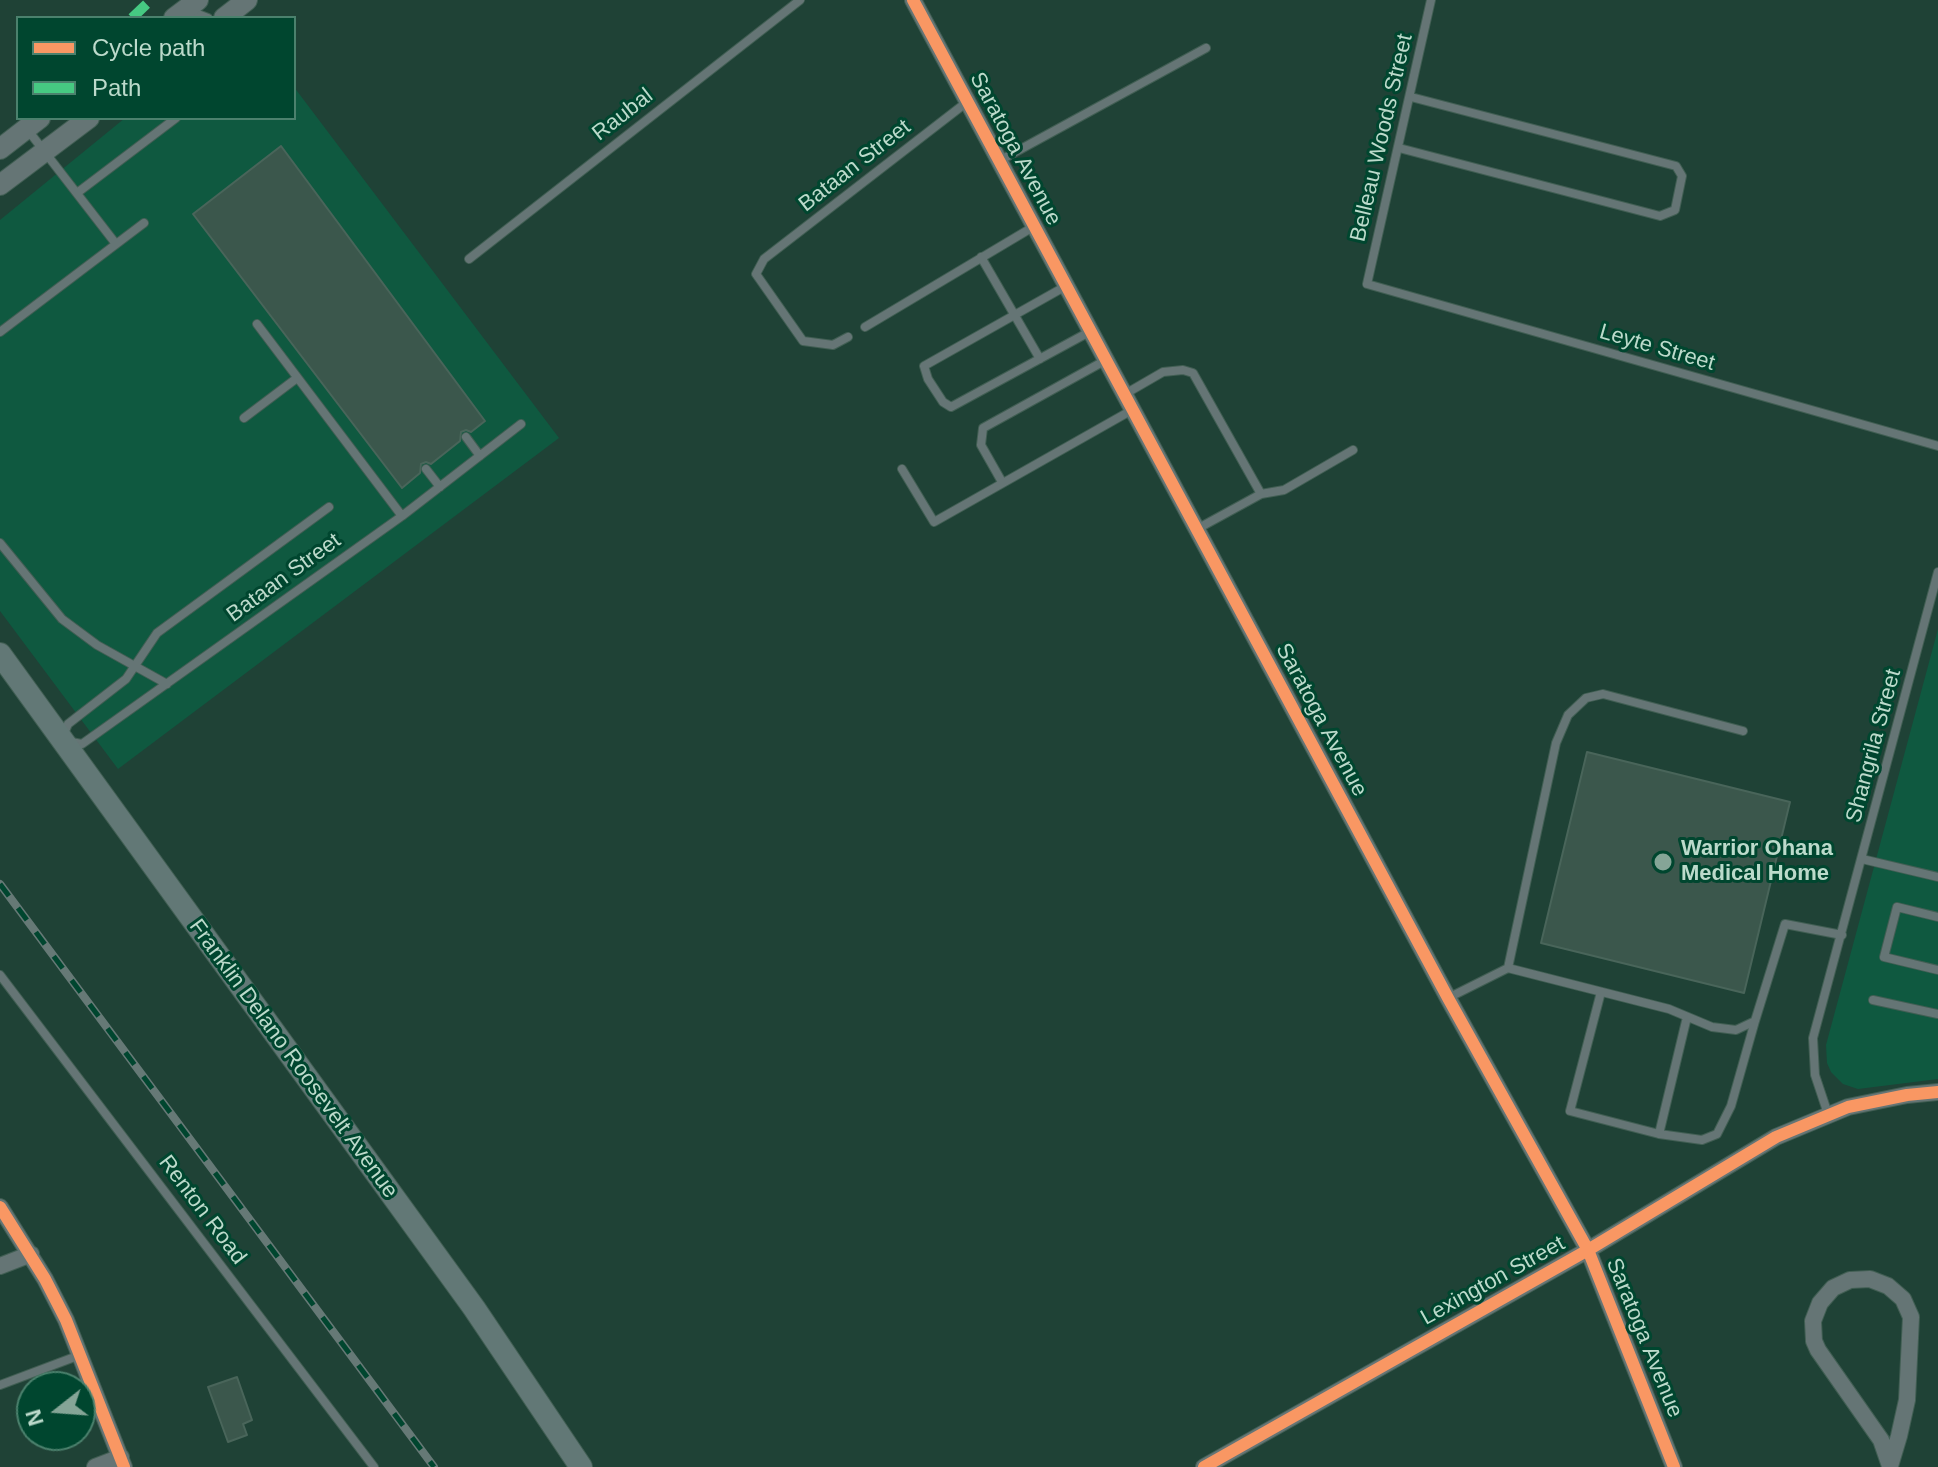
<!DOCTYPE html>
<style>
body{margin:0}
#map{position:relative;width:1938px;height:1467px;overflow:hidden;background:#1f4236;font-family:Arial,sans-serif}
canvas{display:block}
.legend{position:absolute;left:16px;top:16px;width:280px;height:104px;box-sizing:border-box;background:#00462f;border:2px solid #4b816d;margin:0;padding:10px 14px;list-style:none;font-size:24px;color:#bcdacb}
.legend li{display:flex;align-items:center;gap:16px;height:40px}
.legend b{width:40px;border:2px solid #4b816d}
.north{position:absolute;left:16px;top:1371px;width:80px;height:80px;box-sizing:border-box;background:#00462f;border:2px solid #4b816d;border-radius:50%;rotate:253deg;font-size:22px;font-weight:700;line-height:32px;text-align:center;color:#bcdacb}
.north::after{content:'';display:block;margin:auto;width:28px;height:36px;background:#85a597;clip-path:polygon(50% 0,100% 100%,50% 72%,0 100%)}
</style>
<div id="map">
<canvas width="1938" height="1467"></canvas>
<ul class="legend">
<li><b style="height:10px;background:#f99763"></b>Cycle path</li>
<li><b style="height:10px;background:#46c982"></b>Path</li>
</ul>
<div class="north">N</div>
</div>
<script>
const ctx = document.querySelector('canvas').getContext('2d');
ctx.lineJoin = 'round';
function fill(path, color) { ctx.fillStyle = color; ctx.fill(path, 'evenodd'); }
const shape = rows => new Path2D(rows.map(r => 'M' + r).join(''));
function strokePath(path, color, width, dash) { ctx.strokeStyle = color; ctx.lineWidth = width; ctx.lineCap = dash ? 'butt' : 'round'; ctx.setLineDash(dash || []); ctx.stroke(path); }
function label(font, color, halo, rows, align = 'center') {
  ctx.font = font + ' Arial,sans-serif'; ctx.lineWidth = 6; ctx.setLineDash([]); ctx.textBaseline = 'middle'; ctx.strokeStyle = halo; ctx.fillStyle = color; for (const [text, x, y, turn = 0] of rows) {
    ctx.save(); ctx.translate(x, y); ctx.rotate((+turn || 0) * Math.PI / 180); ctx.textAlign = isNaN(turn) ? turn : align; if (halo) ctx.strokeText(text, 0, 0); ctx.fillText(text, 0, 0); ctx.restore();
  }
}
fill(shape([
 [294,87,559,438,118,769,0,611,0,220,125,118,294,118],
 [1938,629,1938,1079,1858,1089,1843,1084,1831,1072,1827,1063,1826,1045]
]), '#0f5940');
const building = shape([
 [281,146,485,421,471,432,466,430,461,432,460,441,431,464,426,462,421,464,420,473,402,488,193,214,281,146],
 [1587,752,1790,802,1744,993,1541,943,1587,752],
 [237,1377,252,1420,243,1424,247,1435,228,1442,208,1387,237,1377]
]);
fill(building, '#3b574c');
strokePath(building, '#49655a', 2);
const service = shape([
 [1431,0,1367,284,1938,446],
 [190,11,208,18],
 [27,129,116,244],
 [1399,148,1660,216,1675,210,1682,176,1676,166,1411,97],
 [999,161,1206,48],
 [77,193,176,118],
 [981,257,1040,359],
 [469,259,800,0],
 [1066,286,924,366,928,379,943,402,951,407,1091,331],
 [257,324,402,516],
 [865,327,1033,227],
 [0,332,144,223],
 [848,337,833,345,803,341,756,274,764,259,967,102],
 [1125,394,1163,372,1183,370,1193,373,1261,494,1197,529],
 [244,418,297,378],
 [466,437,480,456],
 [426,469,440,487],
 [902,469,934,522,1132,410],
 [1002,482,981,445,983,428,1106,360],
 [1261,494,1284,490,1353,450],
 [0,543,62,619,97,645,167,684],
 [63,736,68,724,126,679,157,633,329,507],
 [71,742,82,744,402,516,521,424],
 [1862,859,1938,877],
 [1938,917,1897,907,1884,957,1938,970],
 [1508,968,1669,1009,1712,1027,1736,1030,1755,1021,1785,924,1842,935],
 [0,975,374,1467],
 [1601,992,1570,1111,1659,1134,1702,1140,1717,1134,1731,1106,1755,1021],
 [1448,998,1508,968,1556,743,1568,715,1586,698,1603,694,1743,731],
 [1873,1000,1938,1014],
 [1828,1114,1815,1075,1813,1038,1938,572],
 [1659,1134,1687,1017],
 [0,1385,80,1355]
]);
const minor = shape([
 [913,0,1448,998,1588,1250,1674,1467],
 [0,1207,45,1279,66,1320,124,1467],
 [0,1266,31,1254],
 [95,1467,121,1457],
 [1204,1467,1588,1250,1776,1137,1848,1107,1907,1095,1938,1092],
 [1890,1467,1890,1466,1899,1436,1907,1400,1911,1317,1903,1299,1888,1286,1870,1279,1850,1280,1833,1288,1820,1303,1813,1321,1814,1341,1818,1350,1881,1440,1890,1466]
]);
const tertiary = shape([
 [174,18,198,0],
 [224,18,247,0],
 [0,149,40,118],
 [0,185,89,118]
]);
const secondary = shape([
 [0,654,474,1308,581,1467]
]);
strokePath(service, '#415e53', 10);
strokePath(minor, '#415e53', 18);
strokePath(tertiary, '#415e53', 22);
strokePath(secondary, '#415e53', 24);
strokePath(service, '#657575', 8);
strokePath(minor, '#657575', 16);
strokePath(tertiary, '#657575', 20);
strokePath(secondary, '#627876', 22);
const rail = shape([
 [0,884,434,1467]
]);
strokePath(rail, '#667976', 8);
strokePath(rail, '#00462f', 5, [15]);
strokePath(shape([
 [132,18,151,0]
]), '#46c982', 10, [20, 10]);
strokePath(shape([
 [913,0,1448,998,1588,1250,1674,1467],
 [0,1207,45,1279,66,1320,124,1467],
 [1204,1467,1588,1250,1776,1137,1848,1107,1907,1095,1938,1092]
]), '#f99763', 12);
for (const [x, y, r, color] of [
 [1663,862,10,"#85a597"]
]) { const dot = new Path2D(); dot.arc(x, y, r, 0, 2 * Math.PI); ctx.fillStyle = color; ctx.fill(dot); strokePath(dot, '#00462f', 3); }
label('22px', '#bcdacb', '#00462f', [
 ["Raubal",623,115,-38],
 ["Belleau Woods Street",1382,138,-77],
 ["Saratoga Avenue",1015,149,62],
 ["Bataan Street",855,166,-38],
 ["Leyte Street",1657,348,16],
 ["Bataan Street",284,578,-36],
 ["Saratoga Avenue",1321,720,62],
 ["Shangrila Street",1874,746,-75],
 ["Franklin Delano Roosevelt Avenue",293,1059,54],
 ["Renton Road",202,1210,53],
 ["Lexington Street",1493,1281,-29],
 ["Saratoga Avenue",1644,1338,68]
]);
label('bold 22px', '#bcdacb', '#00462f', [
 ["Warrior Ohana",1681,849],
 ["Medical Home",1681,874]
], 'left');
</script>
